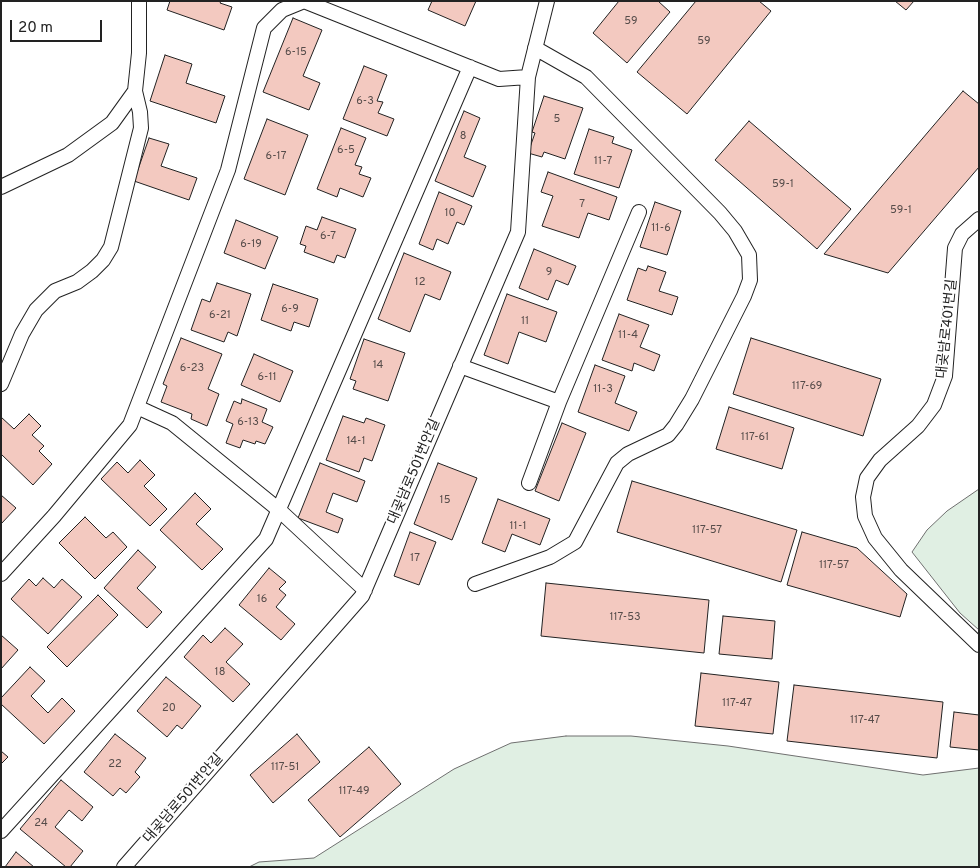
<!DOCTYPE html>
<meta charset="utf-8">
<style>
body{margin:0}
#map{position:relative;width:980px;height:868px;overflow:hidden;background:#fff;font-family:Overpass,sans-serif}
canvas{display:block}
.frame{position:absolute;inset:0;border:2px solid #222;pointer-events:none}
.scale{position:absolute;left:10px;top:20px;width:92px;height:22px;box-sizing:border-box;border:2px solid #222;border-top:0;padding-left:6px;font-size:15px;line-height:18px;white-space:nowrap;color:#222;-webkit-text-stroke:4px #fff;paint-order:stroke}
</style>
<div id="map">
<canvas width="980" height="868"></canvas>
<div class="frame"></div>
<div class="scale">20 m</div>
</div>
<script>
const ctx = document.querySelector('canvas').getContext('2d');
ctx.lineJoin = 'round';
function fill(path, color) { ctx.fillStyle = color; ctx.fill(path, 'evenodd'); }
const shape = rows => new Path2D(rows.map(r => 'M' + r).join(''));
function strokePath(path, color, width, dash) { ctx.strokeStyle = color; ctx.lineWidth = width; ctx.lineCap = dash ? 'butt' : 'round'; ctx.setLineDash(dash || []); ctx.stroke(path); }
function label(font, color, halo, rows, align = 'center') {
  ctx.font = font + ' Overpass,"Noto Sans KR",sans-serif'; ctx.lineWidth = 4; ctx.setLineDash([]); ctx.textBaseline = 'middle'; ctx.strokeStyle = halo; ctx.fillStyle = color; for (const [text, x, y, turn = 0] of rows) {
    ctx.save(); ctx.translate(x, y); ctx.rotate((+turn || 0) * Math.PI / 180); ctx.textAlign = isNaN(turn) ? turn : align; if (halo) ctx.strokeText(text, 0, 0); ctx.fillText(text, 0, 0); ctx.restore();
  }
}
const green = shape([
 [979,489,979,630,960,613,912,552,927,530,947,511,979,489],
 [566,736,631,736,728,746,923,775,979,768,979,867,249,867,259,862,314,858,454,769,511,743,566,736]
]);
fill(green, '#e0efe3');
strokePath(green, '#6f6f6f', 1);
const building = shape([
 [170,1,221,1,220,3,232,7,224,30,167,10,170,1],
 [432,1,476,1,465,26,428,10,432,1],
 [619,1,658,1,670,12,627,63,593,33,619,1],
 [696,1,759,1,771,11,687,114,637,72,696,1],
 [895,1,914,1,906,10,895,1],
 [293,18,322,30,303,76,320,83,309,110,263,92,293,18],
 [165,55,192,64,186,83,225,96,216,123,150,101,165,55],
 [364,66,387,75,377,101,383,102,378,113,394,119,387,136,343,119,364,66],
 [963,91,979,104,979,167,888,273,824,254,963,91],
 [544,96,583,108,565,159,544,152,542,157,528,153,535,133,532,132,544,96],
 [464,111,480,118,464,157,486,166,473,197,435,181,464,111],
 [267,119,308,135,285,195,244,179,267,119],
 [749,121,851,209,817,249,715,160,749,121],
 [341,128,366,138,355,165,362,167,359,174,371,178,363,197,340,188,337,197,317,189,341,128],
 [589,129,614,137,612,143,632,150,619,188,574,174,589,129],
 [149,138,169,144,161,166,197,178,189,200,134,181,149,138],
 [548,172,617,197,609,220,588,213,579,238,542,226,553,196,541,192,548,172],
 [439,192,472,206,464,225,457,222,448,244,437,239,433,250,419,244,439,192],
 [655,202,681,211,667,255,640,247,655,202],
 [322,217,356,229,345,258,337,255,334,263,304,252,306,246,300,244,306,226,317,230,322,217],
 [236,220,278,237,265,269,224,253,236,220],
 [534,249,576,266,568,285,556,280,548,300,519,288,534,249],
 [404,253,451,272,440,300,425,294,410,332,378,319,404,253],
 [648,266,666,272,659,291,678,297,672,315,627,300,638,268,646,271,648,266],
 [217,283,251,294,237,336,228,332,224,342,191,330,202,299,210,302,217,283],
 [273,284,318,299,309,327,294,322,291,331,261,320,273,284],
 [507,294,557,312,546,342,519,332,508,364,484,355,507,294],
 [619,314,649,325,640,347,660,355,654,371,634,363,632,371,602,360,619,314],
 [181,338,222,354,208,389,219,394,207,426,191,419,192,414,161,402,167,386,163,384,181,338],
 [751,338,881,379,863,436,733,394,751,338],
 [364,339,405,353,388,401,353,389,356,381,350,379,364,339],
 [254,354,293,371,280,402,241,385,254,354],
 [595,365,625,376,615,403,637,412,629,431,578,412,595,365],
 [242,399,267,409,262,422,273,427,265,444,256,441,255,444,243,440,240,448,226,443,233,424,226,421,234,401,241,404,242,399],
 [729,407,794,428,782,469,716,449,729,407],
 [29,414,41,426,32,435,44,446,39,451,52,464,33,485,1,454,1,417,14,429,29,414],
 [343,416,364,423,366,418,385,425,372,461,364,458,359,472,326,460,343,416],
 [562,423,586,433,559,501,535,491,562,423],
 [140,460,155,475,144,486,167,509,150,526,101,479,117,462,128,473,140,460],
 [320,463,365,481,357,502,333,493,326,512,343,519,338,533,298,518,320,463],
 [438,463,477,478,452,540,414,524,438,463],
 [632,481,797,530,781,582,617,532,632,481],
 [195,493,211,509,196,524,223,549,202,570,160,530,195,493],
 [1,495,16,508,1,524,1,495],
 [498,499,550,519,540,545,512,534,505,552,482,543,498,499],
 [85,517,106,538,113,532,127,547,95,579,59,543,85,517],
 [410,532,436,542,419,585,394,576,410,532],
 [802,532,857,548,907,594,900,617,787,585,802,532],
 [138,550,156,567,137,588,162,612,147,628,104,588,138,550],
 [269,568,286,582,279,589,286,595,276,607,295,624,281,640,239,605,269,568],
 [43,578,54,588,62,579,82,597,48,634,11,599,29,579,36,586,43,578],
 [546,583,709,600,704,653,541,636,546,583],
 [98,595,118,615,67,667,47,647,98,595],
 [723,616,775,621,772,659,719,654,723,616],
 [225,628,243,644,226,662,250,684,233,702,184,657,203,635,211,643,225,628],
 [1,635,18,650,1,669,1,635],
 [30,667,45,681,31,696,48,713,62,698,75,711,44,744,1,704,1,698,30,667],
 [701,673,779,682,773,734,695,726,701,673],
 [166,677,201,706,182,729,177,725,167,737,137,711,166,677],
 [794,685,943,702,937,758,787,741,794,685],
 [954,712,979,715,979,750,950,747,954,712],
 [115,734,146,758,135,772,140,777,126,793,120,788,113,796,84,772,115,734],
 [297,734,320,762,273,803,250,775,297,734],
 [369,747,401,784,340,837,308,800,369,747],
 [1,751,8,757,1,764,1,751],
 [61,780,93,807,82,821,69,810,55,827,83,851,70,867,66,867,20,829,61,780],
 [16,852,34,867,5,867,16,852]
]);
fill(building, '#f3c9c0');
strokePath(building, '#222', 1);
const lane = shape([
 [1,187,68,155,112,123,135,91,139,53,139,1],
 [979,219,962,234,955,248,945,376,934,405,918,426,880,460,867,478,863,497,865,516,875,538,901,570,979,645],
 [460,366,559,402,639,212],
 [1,384,22,334,36,310,55,291,77,282,92,271,103,260,111,247,141,128,140,112,135,91],
 [137,407,172,423,279,510,365,590],
 [529,483,559,402],
 [1,574,54,516,130,425,228,170,264,28,282,10,304,1,499,79,528,77],
 [475,584,550,557,575,542,617,463,628,454,668,435,676,425,692,399,744,296,750,280,749,255,735,231,720,213,586,77,535,48],
 [1,831,266,539,470,67],
 [124,867,362,596,518,232,528,77,547,1]
]);
strokePath(lane, '#222', 16);
strokePath(lane, '#fff', 14);
label('11px', '#564c4a', null, [
 ["59",631,22],
 ["59",704,42],
 ["6-15",296,53],
 ["6-3",365,102],
 ["5",557,120],
 ["8",463,137],
 ["6-5",346,151],
 ["6-17",276,157],
 ["11-7",603,162],
 ["59-1",783,185],
 ["7",582,205],
 ["59-1",901,211],
 ["10",450,214],
 ["11-6",661,229],
 ["6-7",328,237],
 ["6-19",251,245],
 ["9",549,273],
 ["12",420,283],
 ["6-9",290,310],
 ["6-21",220,316],
 ["11",525,322],
 ["11-4",628,336],
 ["14",378,366],
 ["6-23",192,369],
 ["6-11",267,378],
 ["117-69",807,387],
 ["11-3",603,390],
 ["6-13",248,423],
 ["117-61",755,438],
 ["14-1",356,442],
 ["15",445,501],
 ["11-1",518,527],
 ["117-57",707,531],
 ["17",415,559],
 ["117-57",834,566],
 ["16",262,600],
 ["117-53",625,618],
 ["18",220,673],
 ["117-47",737,704],
 ["20",169,709],
 ["117-47",865,721],
 ["22",115,765],
 ["117-51",285,768],
 ["117-49",354,792],
 ["24",41,824]
]);
label('14px', '#222', '#fff', [
 ["대곶남로401번길",948,329,-84],
 ["대곶남로501번안길",415,472,-67],
 ["대곶남로501번안길",184,799,-49]
]);
</script>
